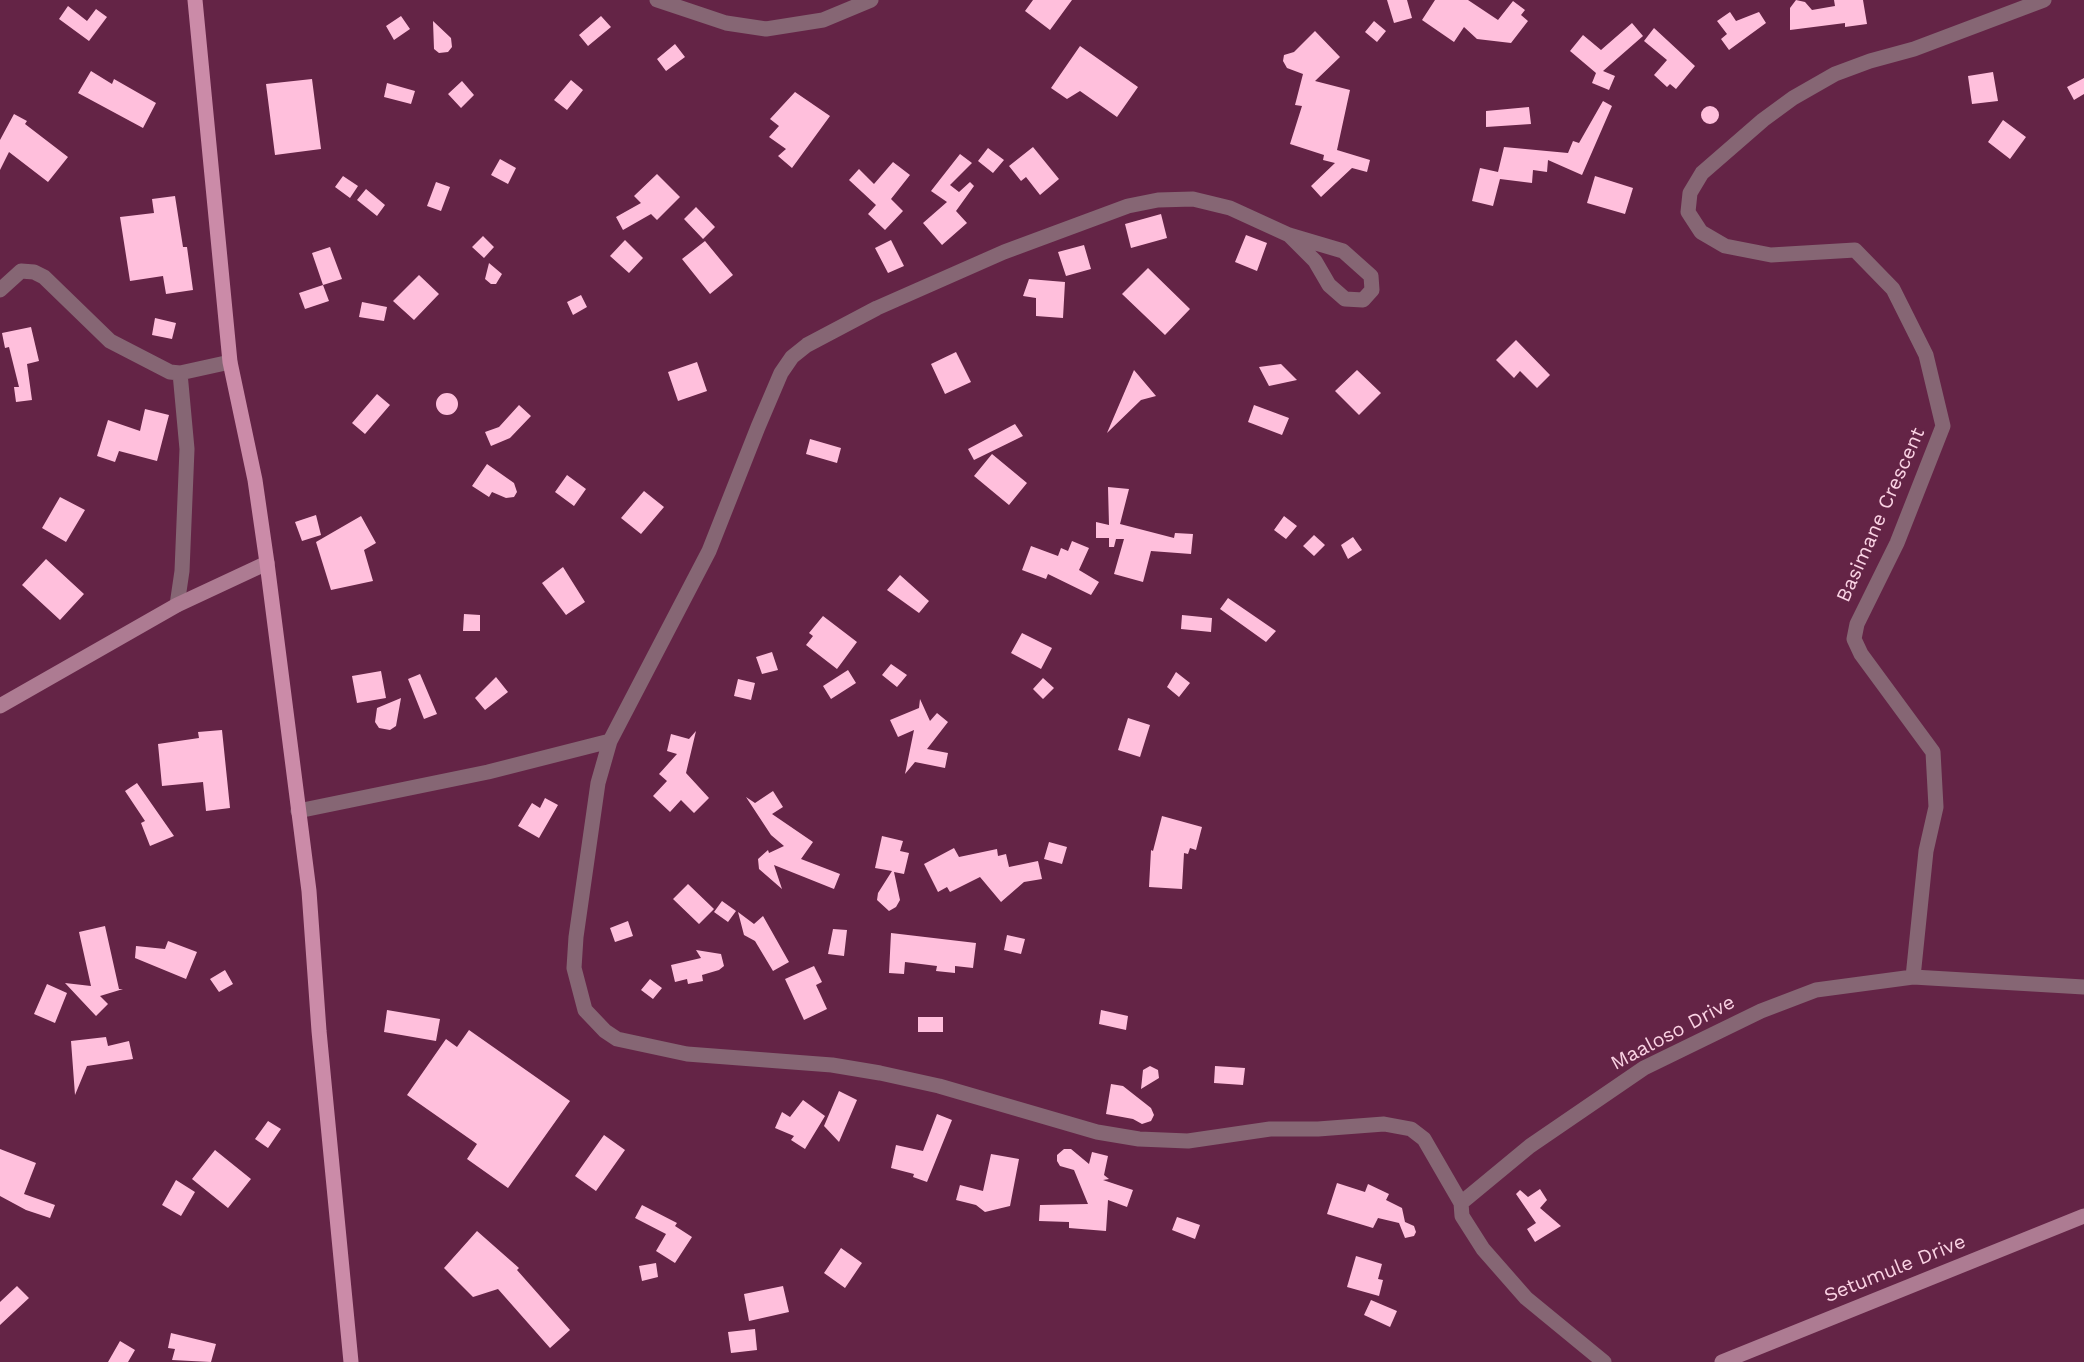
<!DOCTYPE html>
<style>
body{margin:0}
canvas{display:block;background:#642446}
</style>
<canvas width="2084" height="1362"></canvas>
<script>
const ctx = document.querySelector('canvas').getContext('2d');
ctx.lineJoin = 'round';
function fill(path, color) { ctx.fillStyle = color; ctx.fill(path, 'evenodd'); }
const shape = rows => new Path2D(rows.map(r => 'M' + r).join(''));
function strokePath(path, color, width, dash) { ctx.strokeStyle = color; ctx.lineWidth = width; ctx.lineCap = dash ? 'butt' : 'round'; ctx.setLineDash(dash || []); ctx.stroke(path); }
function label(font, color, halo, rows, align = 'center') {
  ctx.font = font + ' "Work Sans",sans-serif'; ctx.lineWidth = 6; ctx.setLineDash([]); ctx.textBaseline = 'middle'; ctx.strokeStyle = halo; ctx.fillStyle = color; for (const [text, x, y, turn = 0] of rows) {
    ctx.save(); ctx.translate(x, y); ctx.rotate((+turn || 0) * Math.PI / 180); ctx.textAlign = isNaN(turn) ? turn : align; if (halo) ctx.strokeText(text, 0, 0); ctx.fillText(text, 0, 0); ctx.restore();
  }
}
fill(shape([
 [1033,0,1072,0,1050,30,1025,11],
 [1387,0,1407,0,1412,18,1394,23],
 [1435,0,1468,0,1498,20,1513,1,1525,10,1521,15,1528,21,1511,43,1477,39,1464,27,1454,42,1422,20],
 [1796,0,1805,2,1812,10,1835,6,1834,0,1863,0,1867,24,1845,27,1845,23,1790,30,1790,8],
 [68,6,87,21,96,9,107,17,89,41,59,19],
 [1730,12,1736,21,1759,12,1766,23,1729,50,1721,39,1727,34,1717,21],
 [401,16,410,29,394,40,386,26],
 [601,16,611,27,588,46,579,35],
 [433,21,451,38,452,47,448,52,439,53,434,49],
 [1374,21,1386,31,1377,42,1365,32],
 [1632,23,1643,36,1603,71,1615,76,1609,90,1592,83,1596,73,1570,51,1583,35,1601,50],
 [1654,28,1695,66,1676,89,1670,84,1667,87,1654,75,1667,60,1644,41],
 [1315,31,1340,57,1315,81,1350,90,1337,150,1370,160,1367,172,1352,168,1321,197,1311,186,1335,163,1323,160,1324,155,1290,144,1302,106,1295,105,1303,74,1287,68,1283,61,1284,55,1294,52],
 [675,44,685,57,666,71,657,59],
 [1080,46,1138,87,1117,117,1080,91,1067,99,1051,88],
 [91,71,112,84,114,79,156,103,143,128,78,93],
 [1993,72,1998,101,1972,104,1968,76],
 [2084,78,2084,94,2074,100,2067,87],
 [312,79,321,149,275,155,266,84],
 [571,80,583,90,567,110,554,100],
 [462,81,474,95,461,108,448,94],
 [387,83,415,91,411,104,384,97],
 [795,92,830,116,792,168,778,156,786,149,769,137,779,126,770,119],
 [1603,101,1612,106,1582,175,1548,160,1547,172,1533,170,1532,183,1500,179,1493,206,1472,201,1480,168,1498,172,1504,147,1568,153,1573,141,1579,143],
 '1701 115a9 9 0 1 1 18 0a9 9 0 1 1-18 0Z',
 [1529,107,1531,124,1486,127,1486,111],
 [14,114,27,121,25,124,68,157,48,182,9,152,0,170,0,140],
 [2003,120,2026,137,2010,159,1988,142],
 [1033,147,1059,179,1040,195,1026,177,1021,181,1009,166],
 [988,148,1004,160,993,173,978,161],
 [960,154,972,163,950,185,959,192,970,182,974,186,956,211,967,223,942,245,923,223,947,202,931,191],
 [500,159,516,168,508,184,491,175],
 [893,162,910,175,891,199,903,211,885,230,868,214,876,205,849,180,859,169,874,184],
 [657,174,680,197,657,220,651,214,623,230,616,217,641,203,634,196],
 [343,176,358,186,350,198,335,187],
 [1595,176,1633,188,1625,214,1587,203],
 [436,182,450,187,441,211,427,206],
 [366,189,385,205,377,216,357,200],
 [175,196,183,247,187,247,193,290,166,294,163,276,130,281,120,217,154,213,152,199],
 [696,207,715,227,703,239,684,219],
 [1161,214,1167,238,1131,248,1125,224],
 [1246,235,1267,243,1257,271,1235,262],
 [483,236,494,247,484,258,472,247],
 [625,240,643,258,629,273,610,256],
 [891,240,904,266,888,273,875,248],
 [705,241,733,275,710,294,682,259],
 [1084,245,1091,269,1066,276,1058,252],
 [330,247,342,279,323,285,312,253],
 [489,263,502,274,496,284,491,284,485,279],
 [1148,268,1190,309,1165,335,1122,294],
 [419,275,439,294,414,320,393,301],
 [1029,279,1065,282,1063,318,1036,316,1036,298,1023,296],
 [323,285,329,301,305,309,299,293],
 [581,295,587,307,573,315,567,302],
 [362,302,387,307,384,321,359,317],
 [155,318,176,323,172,339,152,335],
 [31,327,39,361,27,364,32,400,16,402,14,387,19,387,9,347,5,348,2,333],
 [1516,340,1550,375,1537,388,1520,371,1514,378,1496,360],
 [956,352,971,382,945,394,931,364],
 [697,362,707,391,678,401,668,372],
 [1281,364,1297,380,1269,386,1259,367],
 [1134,370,1156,396,1141,400,1107,433],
 [1357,370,1381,393,1359,415,1335,391],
 '436 404a11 11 0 1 1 22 0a11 11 0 1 1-22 0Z',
 [377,394,390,405,365,434,352,423],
 [519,405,531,416,510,438,491,446,485,432,499,427],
 [1254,405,1289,418,1282,435,1248,422],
 [145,409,169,415,157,461,119,451,115,462,97,456,108,420,140,431],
 [1015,424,1023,436,974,460,968,449],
 [810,439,841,448,837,463,806,454],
 [992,454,1027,483,1009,505,974,476],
 [487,464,514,483,517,492,514,497,506,498,492,492,489,497,472,486],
 [567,475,586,489,574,506,555,492],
 [1108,487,1129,489,1120,524,1174,538,1175,533,1193,534,1191,554,1151,551,1143,582,1114,574,1124,539,1116,539,1114,547,1109,547,1109,538,1096,538,1096,522,1109,525],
 [644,491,664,507,641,534,621,518],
 [60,497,85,510,66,542,42,528],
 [316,515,321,535,302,541,295,522],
 [361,516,376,543,364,550,373,581,331,590,316,542],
 [1284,516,1297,526,1286,539,1274,530],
 [1314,535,1325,545,1314,556,1303,546],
 [1353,537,1362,550,1348,559,1341,545],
 [1072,541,1089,548,1079,570,1099,582,1091,595,1048,574,1046,579,1022,570,1031,546,1058,556,1061,548,1068,551],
 [46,559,84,594,60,620,22,585],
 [563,567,585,602,566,615,542,583],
 [900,575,929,601,919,613,887,590],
 [1228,598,1276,631,1266,642,1220,609],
 [464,614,480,615,480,631,463,631],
 [1182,615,1212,618,1211,632,1181,629],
 [823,616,857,642,837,669,806,645,813,636,809,633],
 [1022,633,1052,648,1041,669,1011,653],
 [772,652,778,670,762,674,756,657],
 [891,664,907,675,897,687,882,675],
 [848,670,856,683,831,699,823,686],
 [381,671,386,698,357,703,352,676],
 [1176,672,1190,683,1179,697,1167,687],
 [420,674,437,714,424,719,408,679],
 [496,677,508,692,485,710,475,698],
 [1043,678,1054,688,1043,699,1033,689],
 [738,679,755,683,751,700,734,696],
 [401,698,396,726,390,730,379,728,375,722,377,708],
 [920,699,930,721,937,713,948,722,927,749,948,753,945,768,915,762,905,774,914,730,898,737,890,720,919,708],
 [1128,718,1150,725,1140,757,1118,750],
 [222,730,230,808,206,811,203,782,162,786,158,744,199,738,198,732],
 [696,731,686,773,709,798,694,813,681,800,670,812,653,796,667,781,659,774,677,754,667,751,671,734,689,739],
 [137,783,174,836,150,846,141,823,145,821,125,791],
 [773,791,783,807,772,814,813,842,801,859,840,874,834,889,774,865,782,889,759,869,758,859,768,850,769,853,784,846,771,835,746,797,755,803],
 [545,798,558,805,539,838,518,826,532,803,540,808],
 [1162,816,1202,827,1196,850,1190,848,1188,854,1184,853,1182,889,1149,887,1151,850,1153,851],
 [882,836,903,841,900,851,909,853,904,874,894,872,900,900,896,907,889,911,877,900,878,893,892,871,875,868],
 [1049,842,1067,847,1062,864,1044,859],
 [954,848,959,857,997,849,998,856,1006,854,1009,867,1038,861,1042,879,1024,882,1001,902,980,877,950,892,947,887,938,892,924,864],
 [688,884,714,909,699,924,673,899],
 [722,901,736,911,728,922,714,912],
 [738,912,754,924,763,916,789,962,773,971,755,941,744,935],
 [628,921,633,936,615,942,610,928],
 [105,926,119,989,123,989,100,996,108,1004,96,1016,65,983,91,986,79,932],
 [833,929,847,930,844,956,828,954],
 [891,933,976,943,973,968,955,966,955,973,936,971,937,966,905,962,904,974,889,973],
 [1007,935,1025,939,1021,954,1004,950],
 [168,941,197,952,186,979,135,958,136,946,165,949],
 [696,950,721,954,724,966,719,970,702,975,703,981,688,984,687,979,675,982,671,965,701,958],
 [814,966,822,982,816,985,827,1009,804,1020,785,979],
 [225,970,233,984,219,992,210,979],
 [650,979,662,988,653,999,641,990],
 [47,984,67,993,55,1023,34,1014],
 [387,1010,440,1019,436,1041,384,1032],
 [1101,1010,1128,1016,1126,1030,1099,1024],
 [918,1017,943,1017,943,1032,918,1032],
 [469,1030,570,1101,508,1188,467,1159,477,1144,407,1095,446,1039,457,1047],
 [106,1037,108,1046,129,1041,133,1059,87,1066,75,1095,71,1041],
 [1150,1066,1158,1070,1159,1078,1141,1089,1143,1070],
 [1215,1066,1245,1068,1243,1085,1214,1083],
 [1111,1084,1123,1086,1151,1108,1154,1115,1151,1121,1142,1124,1133,1119,1106,1114],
 [839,1091,857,1100,839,1142,824,1126],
 [803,1100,825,1116,805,1149,791,1140,794,1136,775,1128,782,1112,790,1117],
 [937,1114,952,1120,927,1182,913,1177,914,1174,891,1168,896,1145,923,1151],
 [268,1121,281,1129,268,1148,255,1139],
 [604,1135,625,1150,596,1191,575,1176],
 [0,1149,36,1163,24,1194,55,1205,50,1218,26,1210,0,1196],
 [1064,1149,1071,1149,1089,1164,1092,1152,1108,1156,1104,1175,1109,1179,1103,1180,1133,1190,1127,1207,1108,1200,1106,1231,1069,1228,1069,1222,1039,1221,1040,1205,1088,1204,1074,1170,1060,1166,1057,1161,1057,1155],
 [215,1150,251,1179,228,1208,192,1179],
 [991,1154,1019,1159,1010,1206,985,1212,976,1205,956,1200,960,1185,983,1191],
 [176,1180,195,1192,181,1216,162,1205],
 [1337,1183,1365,1192,1368,1184,1389,1194,1386,1200,1402,1208,1405,1222,1414,1226,1416,1232,1414,1236,1405,1238,1399,1223,1378,1218,1373,1228,1327,1214],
 [1540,1189,1547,1200,1540,1208,1561,1226,1535,1242,1527,1229,1536,1223,1516,1194,1520,1190,1528,1197],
 [642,1205,677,1223,675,1226,692,1237,675,1263,656,1251,666,1234,635,1218],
 [1177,1217,1200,1225,1195,1239,1172,1230],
 [477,1231,519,1268,517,1270,570,1330,550,1348,498,1289,473,1297,444,1268],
 [841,1248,862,1263,845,1288,824,1273],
 [1356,1256,1382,1264,1378,1279,1383,1280,1379,1296,1347,1287],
 [656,1263,658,1277,642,1281,639,1266],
 [17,1286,29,1298,0,1325,0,1302],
 [783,1286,789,1312,749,1321,744,1294],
 [1371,1300,1397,1311,1390,1327,1364,1315],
 [755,1329,757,1350,731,1353,728,1332],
 [171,1333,216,1344,211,1362,172,1360,175,1349,168,1348],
 [120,1341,135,1350,128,1362,108,1362]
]), '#ffbfdc');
strokePath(shape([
 [657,0,726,23,766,29,823,20,871,0],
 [1289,235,1315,261,1329,285,1345,299,1363,300,1372,290,1371,276,1343,251,1289,235,1230,208,1193,199,1158,200,1128,206,1004,252,877,308,807,345,792,357,781,373,758,427,709,551,610,741,598,783,576,937,574,968,585,1010,605,1031,617,1039,687,1054,832,1065,880,1073,939,1086,1097,1132,1139,1139,1188,1141,1270,1129,1318,1129,1384,1124,1411,1129,1424,1139,1461,1203],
 [0,290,21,271,34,272,44,277,110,341,170,372,180,373,230,362],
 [177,605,182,571,187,449,180,373],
 [298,811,488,772,610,741],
 [1913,977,1926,851,1936,807,1933,752,1861,654,1854,639,1857,624,1897,543,1943,426,1926,355,1893,289,1855,250,1771,255,1725,246,1701,232,1688,212,1690,193,1702,173,1763,120,1793,98,1835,74,1870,61,1914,49,2044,0],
 [1604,1362,1526,1298,1483,1249,1462,1216,1461,1203,1530,1146,1644,1068,1761,1011,1816,990,1913,977,2084,987]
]), '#866674', 15);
strokePath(shape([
 [0,706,177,605,267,563],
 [1722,1362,2084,1216]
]), '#ad7b92', 15);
strokePath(shape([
 [195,0,230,362,255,480,267,563,309,891,319,1031,351,1362]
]), '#cb8ba8', 15);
label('20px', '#fad2e3', '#642446', [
 ["Basimane Crescent",1881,515,-66],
 ["Maaloso Drive",1673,1033,-28],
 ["Setumule Drive",1895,1269,-22]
]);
</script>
